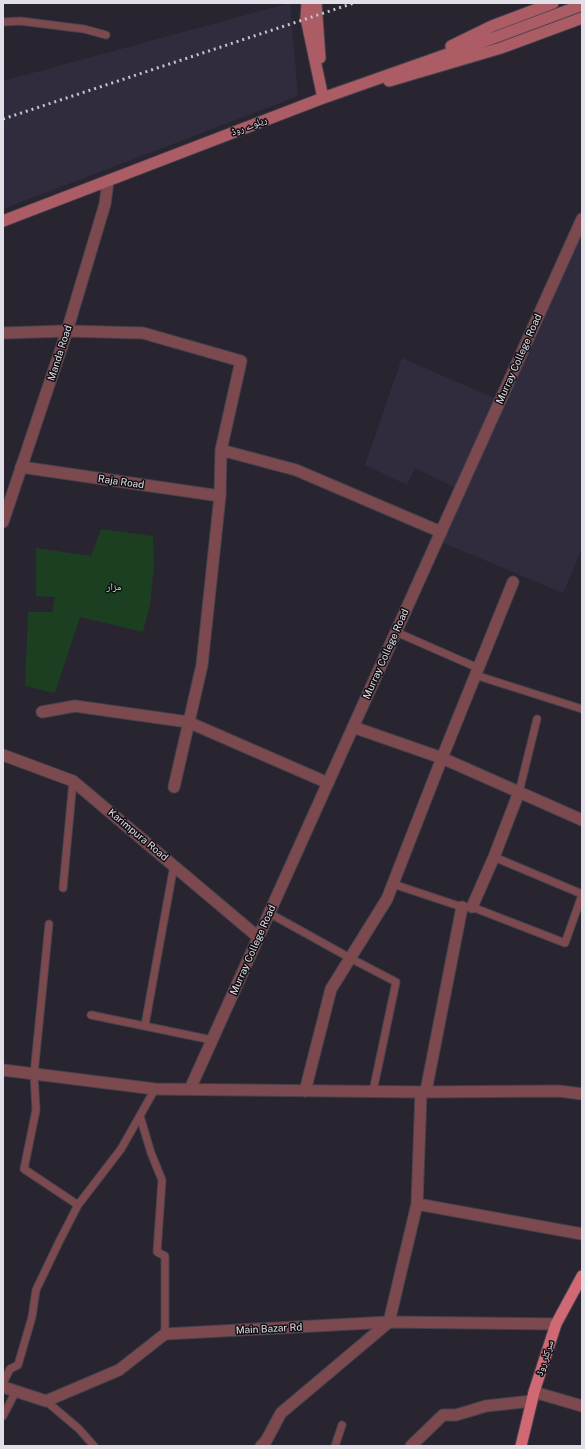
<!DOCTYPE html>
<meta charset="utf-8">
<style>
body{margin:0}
#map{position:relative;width:585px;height:1449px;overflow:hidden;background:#282531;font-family:"Public Sans",sans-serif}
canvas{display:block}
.frame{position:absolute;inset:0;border:4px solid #e1dfe8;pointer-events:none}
</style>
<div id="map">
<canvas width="585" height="1449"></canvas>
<div class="frame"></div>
</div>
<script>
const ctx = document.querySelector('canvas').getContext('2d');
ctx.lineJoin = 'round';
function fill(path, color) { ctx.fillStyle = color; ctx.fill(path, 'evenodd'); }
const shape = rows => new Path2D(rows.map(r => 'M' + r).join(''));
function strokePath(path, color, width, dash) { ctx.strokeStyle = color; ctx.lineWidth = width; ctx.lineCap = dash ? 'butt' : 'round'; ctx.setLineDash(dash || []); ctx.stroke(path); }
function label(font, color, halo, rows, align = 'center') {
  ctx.font = font + ' "Public Sans","Noto Naskh Arabic",sans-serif'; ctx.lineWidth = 3; ctx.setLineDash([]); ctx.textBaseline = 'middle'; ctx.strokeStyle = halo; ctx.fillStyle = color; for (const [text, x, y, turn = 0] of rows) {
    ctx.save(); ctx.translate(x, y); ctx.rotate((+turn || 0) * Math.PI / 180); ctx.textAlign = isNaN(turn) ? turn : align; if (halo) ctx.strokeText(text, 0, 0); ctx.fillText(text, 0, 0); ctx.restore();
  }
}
fill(shape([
 [290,3,298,96,3,209,3,81],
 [582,233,582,548,563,593,441,542],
 [402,358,501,401,460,490,415,468,407,485,365,465]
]), '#302c3e');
fill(shape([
 [101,529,153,536,154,567,150,604,143,632,80,617,55,693,25,686,28,612,52,612,55,597,36,596,36,548,91,556]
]), '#1d3f21');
const service = shape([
 [3,22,20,21,84,29,106,35],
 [396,632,478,668],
 [475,675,582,709],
 [519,792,537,719],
 [494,857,582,894],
 [393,884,462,907,472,907,565,943,582,895],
 [63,888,73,781],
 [269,913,350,958,396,982,373,1091],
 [49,924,34,1074,36,1110,24,1169,78,1205],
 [91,1015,212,1040],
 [145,1025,174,865],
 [140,1116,151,1153,162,1180,157,1252,165,1256,165,1334],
 [3,1383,10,1369,18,1365,32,1317,36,1290,59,1242,78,1205,121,1149,155,1089],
 [46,1401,79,1429,94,1446],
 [3,1416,16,1391],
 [335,1446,342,1425]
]);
const minor = shape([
 [3,333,67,331,143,333,241,361,221,450,220,496,202,665,174,787],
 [221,450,296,470,441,532],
 [21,467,220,496],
 [42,712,75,706,188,722,328,783],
 [353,727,442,758,582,820],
 [3,755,73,781,258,937],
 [472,907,494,857,519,792],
 [305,1091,331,989,387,899,442,758,513,582],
 [426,1091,462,907],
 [417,1204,582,1234],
 [534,1392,582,1406],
 [261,1446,266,1441,281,1413,389,1322,417,1204,421,1092],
 [411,1446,443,1415,456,1415,486,1406,532,1401]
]);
const tertiary = shape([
 [3,522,67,331,105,204,108,181],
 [3,1070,155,1089,421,1092,559,1091,582,1094],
 [190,1089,582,219],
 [3,1387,46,1401,119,1370,165,1334,389,1322,556,1324]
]);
const secondary = shape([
 [307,3,306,18,323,98],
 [316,3,320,58],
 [451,46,492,26,553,3],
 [389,81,501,48,582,18],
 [3,221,323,98,496,37,582,5]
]);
const primary = shape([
 [521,1446,534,1392,556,1324,582,1276]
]);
strokePath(service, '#46434e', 9);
strokePath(minor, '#46434e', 13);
strokePath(tertiary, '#46434e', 13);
strokePath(secondary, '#46434e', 13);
strokePath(primary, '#46434e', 13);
strokePath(service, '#7c4a4e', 7);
strokePath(minor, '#7c4a4e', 11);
strokePath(tertiary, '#7c4a4e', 11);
strokePath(secondary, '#ab5c64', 11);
strokePath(primary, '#d06974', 11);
strokePath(shape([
 [3,119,354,3]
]), '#c5c3cc', 3, [2, 4]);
label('10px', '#e1dfe8', '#100f14', [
 ["ریلوے روڈ",249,126,-21],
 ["Manda Road",60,353,-72],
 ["Murray College Road",519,359,-66],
 ["Raja Road",121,482,8],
 ["Murray College Road",386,654,-66],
 ["Karimpura Road",138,835,40],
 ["Murray College Road",253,950,-66],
 ["Main Bazar Rd",269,1329,-3],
 ["سرکلر روڈ",545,1358,-72]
]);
label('10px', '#a8f6ae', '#100f14', [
 ["مزار",114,587]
]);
</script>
